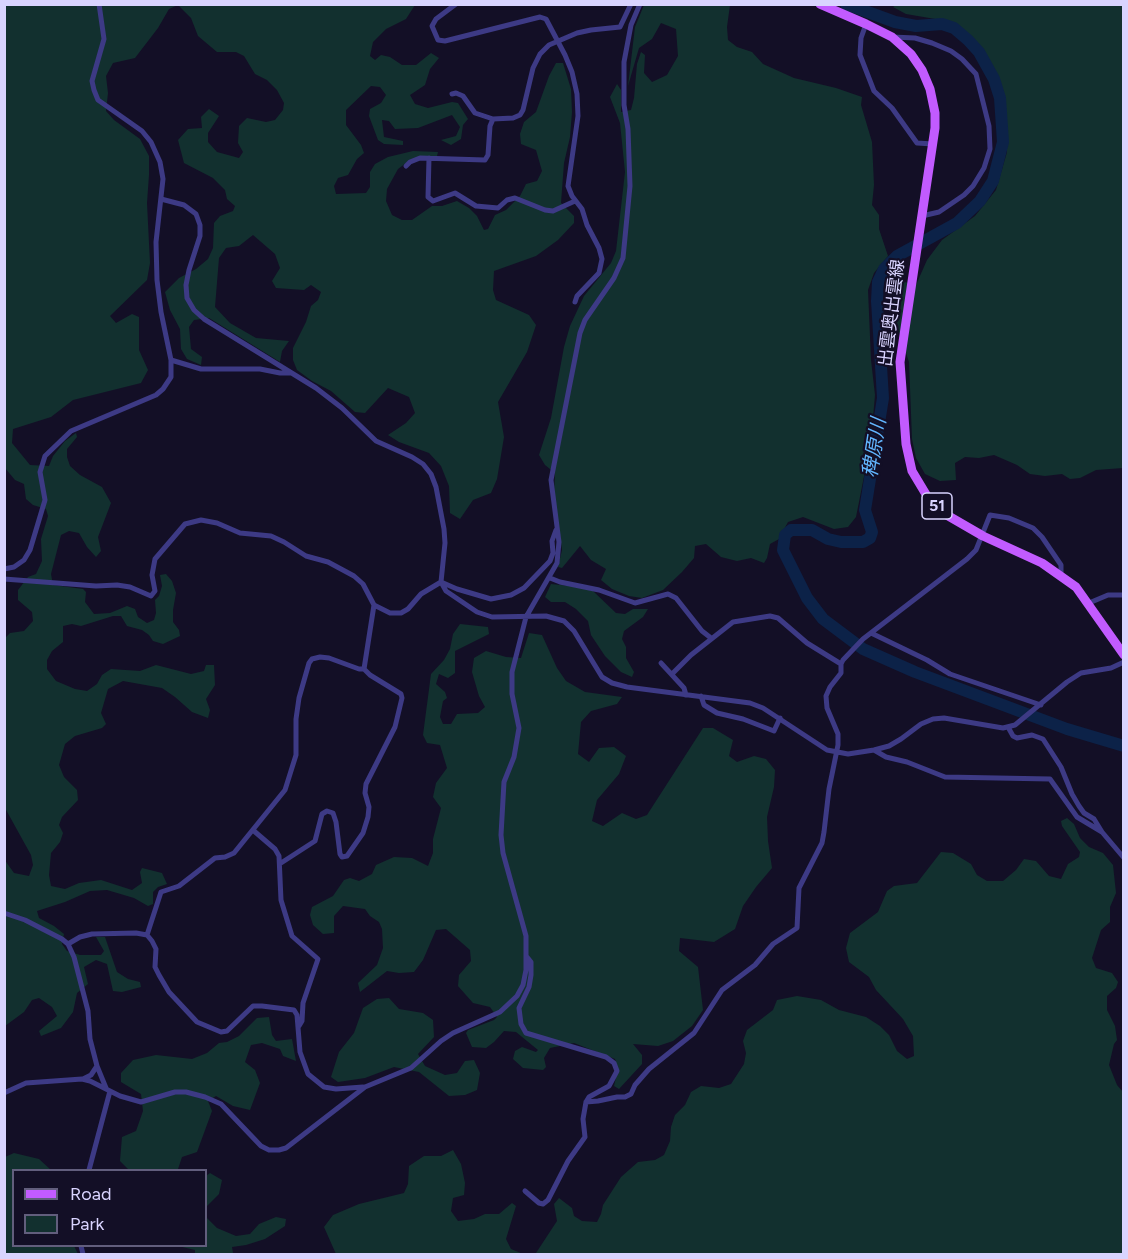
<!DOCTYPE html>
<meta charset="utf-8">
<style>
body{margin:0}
#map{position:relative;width:1128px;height:1259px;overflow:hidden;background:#130f26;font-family:Figtree,sans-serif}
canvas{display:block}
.frame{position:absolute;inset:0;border:6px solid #d9d4ff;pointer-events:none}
.legend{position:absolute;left:12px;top:1169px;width:195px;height:78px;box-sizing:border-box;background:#130f26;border:2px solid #625e7d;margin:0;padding:8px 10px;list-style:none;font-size:18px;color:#d9d4ff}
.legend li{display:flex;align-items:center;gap:12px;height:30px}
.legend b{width:30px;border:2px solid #625e7d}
</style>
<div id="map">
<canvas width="1128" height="1259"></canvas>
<div class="frame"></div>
<ul class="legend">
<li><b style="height:8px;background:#c25bff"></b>Road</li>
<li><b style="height:16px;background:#12302f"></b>Park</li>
</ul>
</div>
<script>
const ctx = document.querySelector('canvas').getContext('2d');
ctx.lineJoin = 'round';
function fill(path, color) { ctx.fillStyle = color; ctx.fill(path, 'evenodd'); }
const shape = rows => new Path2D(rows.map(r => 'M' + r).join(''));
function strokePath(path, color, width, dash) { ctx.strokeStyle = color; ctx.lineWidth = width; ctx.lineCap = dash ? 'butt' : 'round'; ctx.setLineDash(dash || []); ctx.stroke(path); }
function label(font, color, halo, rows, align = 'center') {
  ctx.font = font + ' Figtree,"Noto Sans JP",sans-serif'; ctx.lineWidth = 4.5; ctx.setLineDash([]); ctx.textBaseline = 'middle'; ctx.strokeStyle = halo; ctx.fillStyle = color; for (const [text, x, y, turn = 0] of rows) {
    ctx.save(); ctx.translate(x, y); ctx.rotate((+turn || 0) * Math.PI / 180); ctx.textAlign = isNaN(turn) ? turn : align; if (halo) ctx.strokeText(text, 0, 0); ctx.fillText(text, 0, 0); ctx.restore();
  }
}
fill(shape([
 [897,4,1123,5,1123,468,1096,470,1080,478,1070,479,1062,474,1045,476,1030,474,1017,465,994,455,979,458,965,457,955,463,956,480,940,481,925,474,916,458,912,439,909,362,886,293,899,278,901,281,916,285,927,260,942,240,975,216,996,190,1007,152,1007,117,1000,83,984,51,964,30,947,21,906,14,893,7],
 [5,5,415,5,406,19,386,29,373,42,370,56,375,60,381,55,390,57,402,65,416,65,431,53,439,58,430,69,425,85,410,95,415,104,428,108,452,102,458,103,468,119,463,125,461,139,451,145,441,140,456,136,460,127,452,115,418,128,395,129,389,121,382,120,384,137,403,141,403,145,384,144,378,140,369,116,370,109,381,103,386,95,380,87,371,86,346,110,346,125,361,145,364,153,357,159,348,175,338,178,334,186,336,194,366,193,370,187,370,172,375,164,388,157,413,151,438,152,437,156,410,160,398,169,387,189,386,201,392,215,402,220,412,220,432,206,442,206,457,201,469,208,477,216,484,230,488,229,495,215,506,210,520,196,526,184,537,181,542,171,536,150,521,144,520,134,524,122,536,112,549,76,556,63,563,63,571,89,572,112,570,137,564,163,561,203,574,216,574,223,558,240,536,256,494,271,493,290,496,300,529,315,536,325,527,352,498,402,504,437,497,479,491,493,473,500,460,519,450,513,449,486,441,466,429,453,399,442,388,435,406,423,415,413,409,397,388,388,365,413,355,412,331,391,312,381,297,370,293,360,293,348,306,322,311,306,318,300,321,292,311,285,304,290,276,288,272,281,280,268,275,254,253,235,239,246,226,248,219,258,215,307,230,323,256,338,289,341,282,351,280,362,209,318,194,320,189,327,191,349,202,357,201,365,187,359,181,349,180,329,170,310,165,292,179,278,196,269,208,259,213,248,214,223,220,216,233,211,235,206,227,199,225,190,213,178,184,163,178,140,188,129,202,128,201,117,209,109,219,116,208,133,208,142,217,152,239,158,243,152,238,143,239,126,247,118,266,122,275,120,283,110,284,103,277,90,267,80,255,74,244,56,236,52,217,52,198,36,191,18,178,5,169,9,158,28,135,58,113,63,106,76,108,93,106,111,114,120,140,139,149,156,149,175,147,203,150,263,147,280,110,316,116,323,132,314,139,317,139,350,148,370,141,383,73,400,51,417,13,429,12,443,30,465,49,466,53,456,65,441,76,433,77,437,67,449,67,457,70,466,80,475,102,487,111,503,98,537,101,551,96,557,87,547,79,533,69,531,61,535,51,574,53,585,83,589,86,592,85,602,94,614,110,613,127,606,135,609,138,617,147,623,154,620,156,613,155,600,159,596,162,586,160,575,166,574,172,581,176,593,173,610,173,622,179,630,180,636,163,644,153,641,149,635,142,630,127,626,121,616,113,616,81,626,72,624,63,626,63,642,52,651,47,660,47,669,56,681,75,689,87,691,97,684,102,675,111,669,140,671,156,665,191,674,204,671,206,665,214,665,215,685,206,699,210,710,208,718,192,712,175,697,162,688,123,681,108,689,101,713,106,724,102,728,75,736,65,744,59,765,64,777,77,790,78,800,62,817,59,825,63,833,60,842,51,853,49,875,51,886,65,889,79,883,101,880,132,890,142,883,140,872,142,868,162,873,167,884,158,887,153,892,153,904,148,906,134,898,107,890,90,891,65,902,37,911,39,918,54,926,64,934,62,944,67,951,80,955,101,955,104,951,96,937,105,937,117,972,128,979,140,982,141,987,122,992,113,991,107,964,96,960,84,967,88,984,77,993,73,1012,61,1028,41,1036,39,1031,57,1016,52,1007,39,998,32,1000,24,1012,5,1026,4,859,14,873,29,876,33,865,31,855,5,808,4,639,10,633,24,631,33,621,32,612,18,600,18,590,28,577,36,574,42,561,41,539,48,516,46,509,33,505,26,499,24,484,15,480,5,468],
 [644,5,730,5,727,27,728,40,737,47,752,52,763,64,794,78,836,88,862,97,861,105,872,142,874,185,872,205,879,215,879,229,888,256,874,273,868,290,871,360,875,395,871,441,856,517,848,527,834,529,803,517,788,522,779,539,770,544,767,558,764,563,751,558,737,561,721,557,706,544,695,546,694,558,682,572,663,590,642,598,629,596,612,589,601,580,606,569,591,560,580,546,562,568,558,567,562,550,554,493,555,473,545,465,539,455,551,418,564,347,570,326,584,296,611,263,616,251,625,172,620,123,610,97,617,84,621,90,621,112,631,110,634,98,637,64,641,52,645,55,644,73,652,82,667,75,678,56,676,29,661,23,652,39,639,48,628,86,635,27],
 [551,584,580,587,593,591,616,613,625,614,633,609,648,609,643,617,624,631,622,639,626,647,626,658,634,672,632,677,621,672,605,656,591,635,588,621,576,609,565,602,551,602,545,597],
 [460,624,488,627,489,634,455,651,455,673,448,678,439,674,436,684,445,692,447,698,443,701,440,717,443,724,451,724,457,714,478,713,485,707,479,696,472,672,474,658,486,651,506,657,521,658,529,633,542,635,557,668,566,681,585,692,622,697,617,704,591,711,581,722,578,754,589,762,599,748,614,747,626,756,619,774,597,800,592,821,603,826,622,813,636,819,647,815,703,728,713,728,733,740,729,756,737,762,754,756,766,759,775,770,774,787,767,817,768,841,772,868,756,887,743,906,735,929,714,942,680,938,679,951,698,967,703,1010,692,1026,673,1041,658,1046,633,1044,642,1055,642,1064,619,1089,614,1086,618,1069,615,1059,574,1043,550,1048,544,1058,546,1067,543,1070,523,1068,513,1059,515,1051,522,1047,536,1052,538,1050,516,1032,504,1031,494,1042,486,1048,472,1047,466,1033,468,1030,494,1020,497,1017,490,1007,473,1003,458,986,459,975,471,961,470,950,446,929,436,930,423,960,414,972,399,973,387,971,360,992,358,983,377,965,383,948,382,929,379,922,370,916,365,909,343,906,334,916,334,933,323,934,313,925,310,915,312,907,333,896,344,880,350,878,359,881,372,874,376,865,394,857,412,858,428,866,433,853,433,839,441,808,433,797,436,783,447,768,440,745,427,743,423,735,431,674,444,660,450,649,453,634],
 [1067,818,1074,824,1080,838,1089,847,1103,853,1113,865,1116,893,1110,907,1110,922,1101,930,1092,958,1096,968,1112,973,1118,982,1116,988,1107,996,1107,1010,1115,1026,1117,1040,1114,1044,1109,1065,1117,1085,1123,1092,1123,1254,532,1254,536,1253,557,1221,554,1204,559,1198,572,1208,574,1216,582,1221,597,1222,601,1214,603,1205,621,1177,638,1162,655,1160,664,1155,670,1141,671,1127,675,1115,685,1105,691,1092,701,1086,719,1088,731,1084,744,1064,746,1053,743,1041,747,1030,773,1010,777,1000,797,996,821,1000,839,1010,866,1017,880,1026,889,1035,897,1051,907,1059,914,1056,913,1036,903,1019,876,990,869,977,849,962,846,948,850,933,878,912,887,891,894,886,917,883,941,852,953,853,971,864,977,875,987,881,1003,881,1016,870,1024,859,1036,861,1049,876,1061,879,1068,864,1079,857,1080,852,1062,826,1061,821],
 [389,998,399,1009,423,1013,433,1020,434,1037,418,1054,425,1066,445,1075,457,1073,465,1061,474,1060,480,1073,477,1090,465,1095,449,1096,419,1072,394,1067,365,1078,338,1082,331,1077,339,1052,354,1033,363,1008,377,999],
 [269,1017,272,1035,276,1041,292,1039,296,1061,283,1056,280,1049,262,1043,251,1045,245,1062,255,1070,260,1083,250,1110,233,1106,216,1096,208,1101,212,1111,197,1152,182,1157,178,1169,179,1170,129,1170,120,1161,122,1137,136,1131,143,1111,141,1094,121,1082,121,1073,133,1060,156,1055,192,1059,207,1053,219,1043,227,1042,239,1036,257,1018],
 [453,1150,461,1164,465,1183,464,1195,453,1198,451,1211,458,1221,474,1219,485,1214,499,1214,512,1203,516,1206,506,1239,511,1249,523,1254,336,1254,324,1227,333,1215,359,1204,404,1193,408,1184,409,1166,424,1156,441,1156],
 [14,1153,39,1159,51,1170,14,1170,14,1246,74,1246,78,1254,5,1254,5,1157],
 [210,1173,222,1180,219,1194,206,1207,206,1176],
 [206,1217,217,1228,236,1236,250,1234,259,1224,276,1217,286,1219,285,1226,265,1239,246,1245,232,1247,233,1253,237,1254,195,1254,195,1250,178,1246,206,1246]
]), '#12302f');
strokePath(shape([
 [846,4,895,22,916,26,942,24,954,28,968,40,979,52,994,79,1000,98,1003,142,993,181,980,201,957,223,897,256,884,269,878,282,877,301,883,398,865,510,872,532,870,538,863,542,841,542,828,539,812,530,791,530,785,535,783,550,807,598,823,619,863,649,915,672,1067,729,1124,746]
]), '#0c2248', 12);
strokePath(shape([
 [456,4,436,19,432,26,438,40,445,41,540,17,546,19,565,55,572,72,577,94,578,116,568,186,572,196,582,209,587,225,599,248,602,259,599,273,577,296,575,302],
 [866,24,861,38,860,55,874,91,892,108,917,143,933,144],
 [892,37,915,38,932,43,951,51,962,59,976,74,989,126,990,149,984,168,973,186,964,195,939,212,922,216],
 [452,94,456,93,463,96,475,113,493,119],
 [429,158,428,197,433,201,455,193,476,206,498,208,507,200,515,198,545,210,553,211,575,201],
 [406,166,410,162,420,158,485,160,488,155,490,126,493,119,513,118,520,115,523,110,533,68,540,54,549,45,577,33,591,30,620,27,631,4],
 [161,199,184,205,196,214,200,225,200,236,189,270,186,285,187,298,194,310,204,319,316,388,342,408,376,441,412,457,423,464,431,474,436,487,444,529,445,543,441,582,446,591,477,612,492,617,546,616,564,621,574,631,602,677,612,683,627,687,750,703,763,708,827,750,848,754,874,750,889,746,901,739,921,724,933,719,944,718,1003,728,1015,725,1067,682,1081,673,1111,668,1124,662],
 [171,360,201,369,260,369,280,373,290,373],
 [4,569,14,567,24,560,30,550,45,500,40,472,45,456,71,431,156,395,163,389,171,377,171,360,161,312,157,280,156,242,163,179,160,162,151,142,142,131,98,100,94,90,92,81,104,39,99,4],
 [550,578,560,582,599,590,635,603,668,594,676,598,702,631,711,638],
 [4,579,96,586,117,585,130,587,151,596,155,591,152,575,155,559,185,524,201,520,217,523,240,533,271,536,284,542,306,556,328,562,354,576,363,584,374,605,390,613,401,613,408,609,421,594,441,582,457,589,491,599,511,595,524,588,550,561,553,553,552,541,556,530],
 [1089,603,1108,595,1124,595],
 [871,633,927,660,950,674,1041,705],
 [661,663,684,688,686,695],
 [364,669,374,605],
 [672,674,691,655,733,622,770,616,778,618,807,643,841,664],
 [701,696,704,705,717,713,743,719,774,731,780,718],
 [1008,727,1013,736,1017,738,1032,735,1043,739,1061,767,1072,794,1079,806,1084,813,1094,819,1102,832],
 [874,750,886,757,907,762,945,777,1050,779,1077,817,1102,832,1124,858],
 [254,831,275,849,279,856,281,900,292,936,318,959,303,1003,302,1021,299,1026],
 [4,913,25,920,62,939,68,944,74,957,88,1011,90,1039,97,1066,91,1075,83,1079],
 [147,935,161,892,179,886,215,858,225,857,234,853,285,790,296,755,296,719,299,698,309,663,312,659,320,657,329,658,359,669,364,669,370,675,401,694,402,698,395,727,366,784,365,793,369,807,368,817,363,833,347,856,342,857,340,854,336,822,333,813,327,811,322,814,315,841,281,863],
 [68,944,80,937,92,934,136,933,147,935,152,941,156,949,155,967,159,975,169,992,197,1022,221,1032,227,1031,253,1006,262,1006,294,1010,297,1015,300,1052,308,1074,324,1087,336,1089,363,1087],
 [97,1066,106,1088],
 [4,1093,26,1083,82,1079,90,1081,120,1096,141,1102,175,1092,186,1092,205,1097,221,1104,261,1146,269,1150,279,1150,286,1148,365,1087,411,1068,441,1041,453,1033,500,1012,517,996,523,985,526,970,526,936,503,853,501,835,504,782,514,757,519,728,512,694,512,672,526,617,557,563,559,542,551,480,580,333,585,320,614,278,623,258,630,186,628,129,624,105,624,62,631,25,640,4],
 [586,1102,598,1101,617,1097,625,1097,631,1094,635,1085,649,1069,694,1033,722,990,755,965,773,944,797,928,799,888,822,843,824,832,829,789,838,745,838,734,827,708,826,696,830,687,841,673,841,664,843,660,863,639,967,559,976,550,990,515,1009,518,1033,528,1042,537,1061,565,1061,574],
 [89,1170,110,1091],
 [525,1191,539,1203,543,1204,548,1200,568,1161,585,1137,583,1119,586,1102,589,1097,609,1086,617,1071,614,1063,606,1057,526,1033,521,1024,519,1008,529,987,531,975,531,962,527,957],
 [81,1246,83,1254]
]), '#3d3a85', 5);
strokePath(shape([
 [820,4,866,24,892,37,911,54,922,70,930,89,935,113,935,128,900,362,906,444,912,471,930,501,945,514,983,536,1042,563,1076,587,1124,655]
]), '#c25bff', 9);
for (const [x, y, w] of [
 [937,506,30]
]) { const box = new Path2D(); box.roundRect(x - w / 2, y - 13, w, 26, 4.5); ctx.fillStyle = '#130f26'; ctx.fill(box); strokePath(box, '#d9d4ff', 1.5); }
label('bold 16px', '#d9d4ff', null, [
 ["51",937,506]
]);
label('18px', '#d9d4ff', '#130f26', [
 ["出雲奥出雲線",892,313,-83]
]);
label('italic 20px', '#62b6ff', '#130f26', [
 ["稗原川",875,448,-81]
]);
</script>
